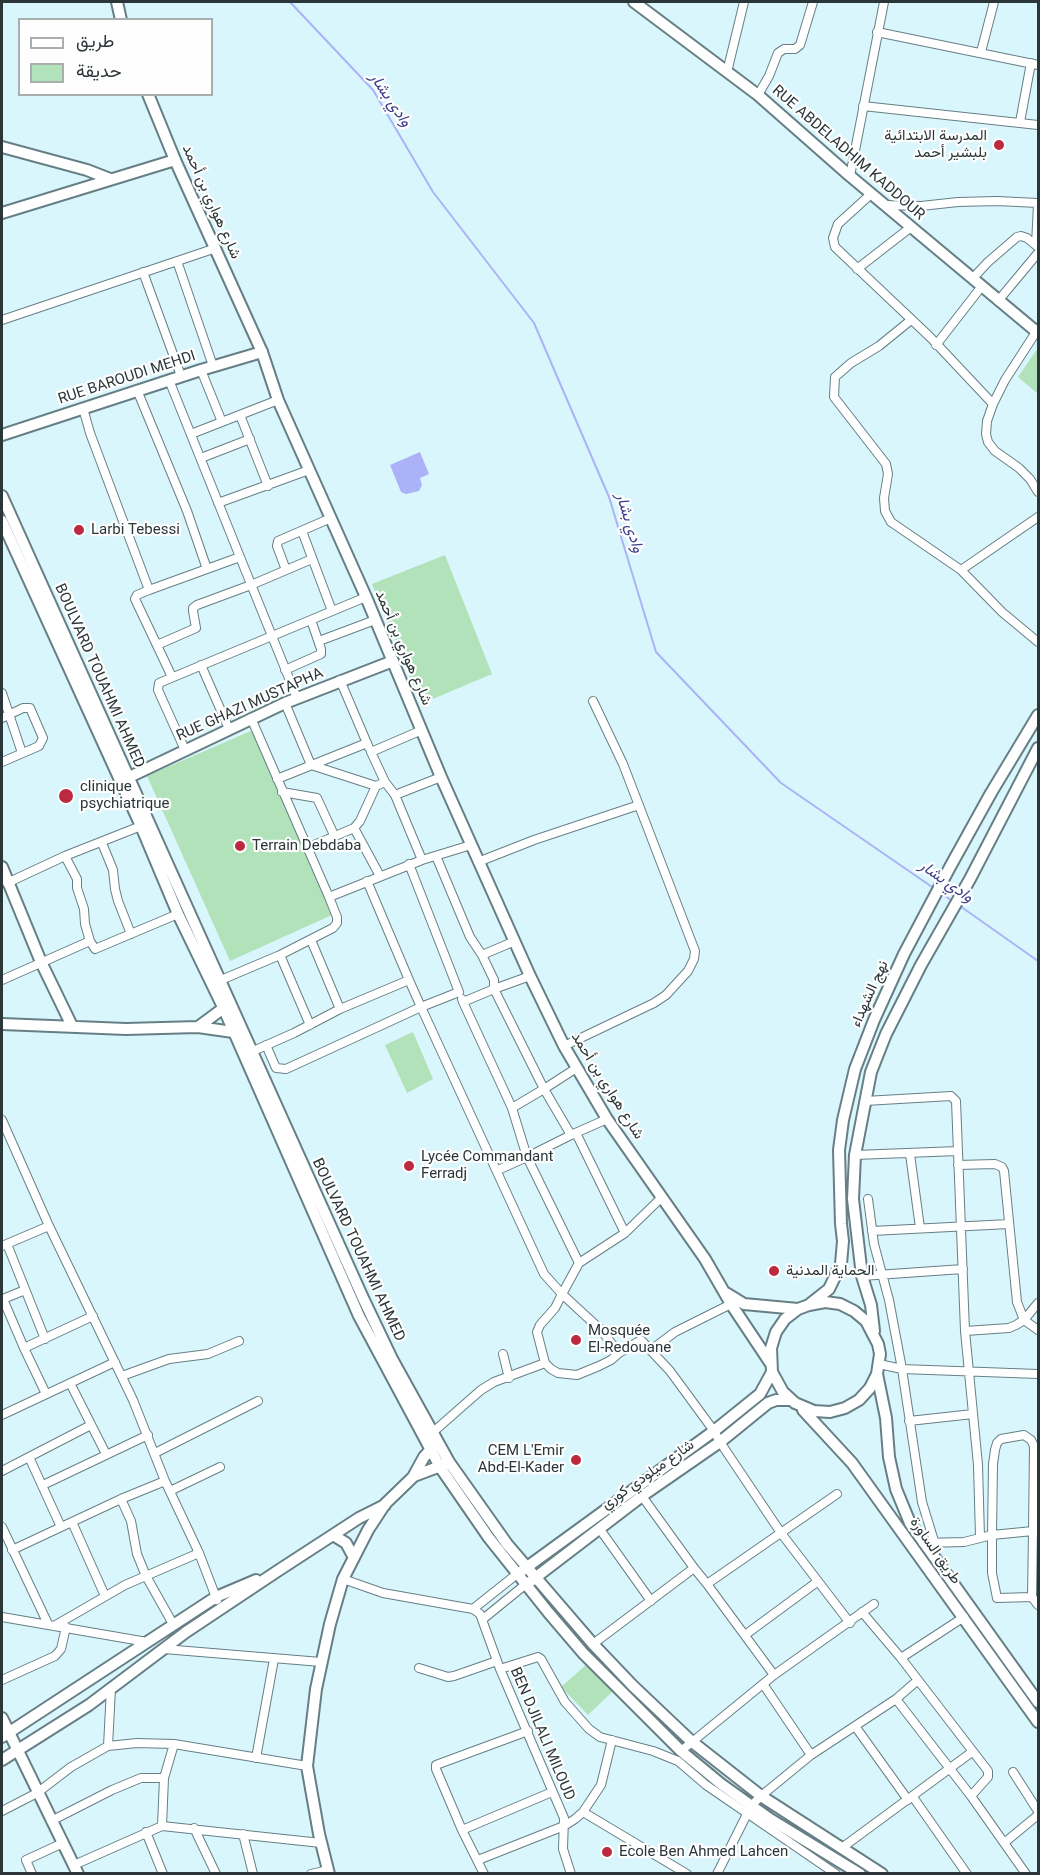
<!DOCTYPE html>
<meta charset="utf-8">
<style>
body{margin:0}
#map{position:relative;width:1040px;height:1875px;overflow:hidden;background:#daf6fd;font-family:Roboto,Vazirmatn,sans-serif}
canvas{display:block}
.frame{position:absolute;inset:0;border:3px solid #2b3638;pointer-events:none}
.legend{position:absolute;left:18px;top:18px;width:195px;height:78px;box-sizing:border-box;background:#fdfefd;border:2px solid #a9aeae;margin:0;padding:8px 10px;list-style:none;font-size:18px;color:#2b3638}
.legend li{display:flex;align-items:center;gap:12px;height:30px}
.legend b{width:30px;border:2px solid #a9aeae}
</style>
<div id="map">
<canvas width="1040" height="1875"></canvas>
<div class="frame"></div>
<ul class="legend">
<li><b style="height:8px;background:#fff"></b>طريق</li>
<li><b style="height:16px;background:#b1e2b9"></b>حديقة</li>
</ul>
</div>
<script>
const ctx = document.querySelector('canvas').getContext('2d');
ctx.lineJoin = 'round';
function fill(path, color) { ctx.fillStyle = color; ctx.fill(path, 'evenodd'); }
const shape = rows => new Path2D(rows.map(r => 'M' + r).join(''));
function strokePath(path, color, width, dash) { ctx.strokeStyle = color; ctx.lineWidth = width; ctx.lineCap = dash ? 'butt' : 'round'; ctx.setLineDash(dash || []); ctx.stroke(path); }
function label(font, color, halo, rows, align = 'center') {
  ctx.font = font + ' Roboto,Vazirmatn,sans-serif'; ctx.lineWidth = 4.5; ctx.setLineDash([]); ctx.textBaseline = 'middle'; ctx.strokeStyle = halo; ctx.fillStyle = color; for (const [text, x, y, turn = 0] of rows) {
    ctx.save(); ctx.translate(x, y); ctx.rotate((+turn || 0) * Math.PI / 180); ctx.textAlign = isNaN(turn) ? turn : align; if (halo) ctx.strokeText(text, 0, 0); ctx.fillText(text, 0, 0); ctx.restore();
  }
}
fill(shape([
 [1038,348,1038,394,1018,377],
 [445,555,492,674,421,704,372,584],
 [253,730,332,915,230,961,147,776],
 [413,1032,433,1079,407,1093,385,1045],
 [586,1665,613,1691,588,1715,561,1687]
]), '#b1e2b9');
fill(shape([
 [420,452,429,474,420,478,422,485,419,491,406,494,401,492,390,465]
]), '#acb2f7');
strokePath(shape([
 [290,2,373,90,433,192,534,323,609,497,656,652,781,783,935,889],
 [940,892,952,901],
 [960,906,1038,961]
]), '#acb2f7', 2);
const minor = shape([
 [877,32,1038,65],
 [981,52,994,2],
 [727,72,744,2],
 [758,95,769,76,778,53,784,49,795,49,800,45,813,2],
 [863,106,1038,125],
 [1020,122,1031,63],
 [850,176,884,2],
 [871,194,838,224,833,238,835,247,930,337,993,404],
 [884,205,921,206,958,202,997,201,1038,203],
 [1036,245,1038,204],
 [177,261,213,366],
 [857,269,911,227],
 [143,272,181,376],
 [973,278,988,262,1017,237,1021,236,1027,238,1038,247],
 [998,301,1038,253],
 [2,320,216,248],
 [911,320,879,346,851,363,835,377,834,397,886,464,888,474,884,498,885,511,891,522,961,570],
 [1038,329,1005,380,993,404,987,421,986,434,988,442,995,451,1019,468,1030,479,1038,492],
 [936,345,982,286],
 [201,370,222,422],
 [137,390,187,511,207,569],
 [83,408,90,433,149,590,240,557,169,380],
 [240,415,268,486],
 [191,434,278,400],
 [201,458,250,439],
 [218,503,309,470],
 [1038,517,961,570,1002,612,1038,642],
 [302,531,332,611],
 [240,557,297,698],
 [286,570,277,546,278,541,331,518],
 [149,590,137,595,135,599,172,677],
 [319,641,375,620],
 [157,645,196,628,193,611,193,608,197,605,251,585,312,559],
 [201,665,229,729],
 [285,670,321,654,321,649,311,620],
 [340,680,369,748],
 [2,693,22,753],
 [285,703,311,765,376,786,385,782],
 [2,718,23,708,30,708,43,738,39,746,2,762],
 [251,718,329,897],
 [422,730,371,752,385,782,395,795,441,777],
 [185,750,158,690,159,683,366,597],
 [277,779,367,743],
 [282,792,317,798,334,835],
 [354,828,380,876],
 [102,843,113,870,115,889,118,901,131,934],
 [307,848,354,828,360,821,376,786],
 [65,856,77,879,77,888,84,909,85,924,90,941,95,949,178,914],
 [436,856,470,937,482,955,494,980,494,989,463,1002,462,999],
 [422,860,471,845],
 [478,862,534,840,639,805],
 [409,864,459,992,421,1007,544,1274,562,1294,601,1330,619,1353,611,1360,599,1366,577,1375,558,1373,551,1369,545,1363,537,1332,540,1325,555,1308,562,1294,579,1263,625,1233,661,1198],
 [367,881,409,980],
 [7,883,65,856,141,826],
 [280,955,310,1025],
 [482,955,515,941],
 [530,976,494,989,544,1089,575,1069],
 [2,980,90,941],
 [221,980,280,955,333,928,337,923,337,917,329,897,422,860,395,795],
 [463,1002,512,1108,544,1089,571,1135,607,1119],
 [266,1045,276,1068,286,1069,421,1007,409,980,340,1009],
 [564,1046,654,1003,666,995,688,971,694,959,695,951,623,764,593,701],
 [251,1052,294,1033,340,1009,311,940],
 [865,1101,951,1096,956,1101,965,1331,978,1465,980,1537],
 [512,1108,527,1157,571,1135],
 [2,1120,49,1226],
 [576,1133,625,1233],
 [910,1154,920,1228],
 [855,1155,958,1151],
 [958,1165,995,1164,1002,1167,1004,1171,1017,1302,1024,1320,1038,1330],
 [498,1170,527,1157,579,1263],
 [868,1199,874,1244,889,1300,902,1369,922,1502,934,1541],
 [872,1231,1009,1224],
 [7,1244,45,1339],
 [2,1246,49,1226,133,1400,165,1481],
 [862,1276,963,1269],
 [965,1331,1009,1328,1016,1325,1024,1320,1038,1303],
 [24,1348,3,1299,25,1290],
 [651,1350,675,1332,735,1302],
 [619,1353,641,1340,670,1371,714,1431,720,1442,781,1533,850,1623],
 [503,1354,509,1378],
 [879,1364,902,1369,1038,1374],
 [122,1376,169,1359,208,1354,239,1341],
 [70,1383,106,1454],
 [46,1394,24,1348,93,1316],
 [2,1415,115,1362],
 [909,1421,973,1414],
 [432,1433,481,1390,494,1382,545,1363],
 [155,1453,258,1401],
 [29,1457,91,1425],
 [2,1471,29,1457,61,1527],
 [43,1485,148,1435],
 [170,1491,220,1467],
 [121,1499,131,1521,137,1554,146,1576,173,1624],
 [72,1522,105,1596],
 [2,1527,48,1624],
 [599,1528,651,1601],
 [1038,1532,1033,1531,1032,1597,1038,1605],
 [923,1543,964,1542,992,1535,1033,1531,1034,1446,1031,1440,1024,1435,1001,1439,997,1443,995,1450,993,1464,992,1535,992,1573,997,1598,1032,1597],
 [12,1550,121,1499,165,1481,199,1553,217,1600],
 [694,1568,707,1584,837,1494],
 [343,1579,383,1593,473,1609,480,1614,500,1669,564,1818,563,1849,571,1874],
 [707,1584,774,1675],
 [473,1609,517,1574],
 [862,1612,901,1658,988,1771,988,1777,971,1796,1026,1874],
 [2,1617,147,1642],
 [483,1619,526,1584],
 [54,1626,125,1585,199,1553],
 [745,1635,817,1582],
 [593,1644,694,1568,639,1492],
 [164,1649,321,1662],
 [901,1658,964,1617],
 [419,1668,448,1677,454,1676,497,1661],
 [500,1669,538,1657,541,1659,565,1702,589,1729,600,1737,653,1751,678,1761,706,1785,836,1874],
 [2,1680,55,1656,61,1649,66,1627],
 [763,1684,811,1755],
 [896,1699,971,1796],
 [855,1726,908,1800],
 [108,1746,111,1688],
 [681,1751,774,1675,874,1604],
 [256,1758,274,1659],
 [1013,1772,1038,1811],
 [913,1797,967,1874],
 [2,1811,37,1793,71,1767,108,1746,137,1743,174,1744,307,1766],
 [583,1812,687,1874],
 [51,1821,112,1790,141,1778,164,1778],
 [162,1826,164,1778,174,1744],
 [194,1828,216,1874],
 [462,1830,552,1792],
 [146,1832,163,1874],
 [243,1834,253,1874],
 [1004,1843,1038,1815],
 [843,1847,972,1752],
 [478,1860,564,1826,575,1819,583,1812,601,1785,612,1740],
 [74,1865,162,1826,321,1843],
 [32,1874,26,1860,63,1843],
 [311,1874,328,1870],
 [484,1874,462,1830,436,1769,436,1765,528,1731],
 [717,1874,751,1806,761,1796,811,1755,896,1699,918,1680]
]);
const tertiary = shape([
 [634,2,758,95,850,176,1038,333],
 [2,147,87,170,110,179],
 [2,213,175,160],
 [2,435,201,370,262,352],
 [121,781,285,703,393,661],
 [2,867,41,962,72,1026],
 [2,1024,126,1029,198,1027,233,1032,240,1029],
 [198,1027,229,1004],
 [414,1476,446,1464],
 [333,1535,346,1543,353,1556],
 [2,1718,78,1874],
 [2,1737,216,1597,256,1580],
 [2,1760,89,1705,186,1632,279,1570,359,1518,385,1505],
 [329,1874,319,1834,307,1766,316,1689,330,1624,343,1579,368,1530,385,1504,413,1477,424,1457,435,1445]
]);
const secondary = shape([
 [117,2,121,20],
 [148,94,175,160,262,352,278,400,366,597,441,777,530,976,564,1046,607,1119,705,1259,731,1304,771,1364],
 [2,496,363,1298,392,1359,449,1462,507,1544,593,1644,633,1686,691,1741,761,1796,882,1874],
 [2,521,141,826,178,914,223,1007,359,1316,440,1467,489,1538,548,1612,583,1653,681,1751,721,1784,770,1819,860,1874],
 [726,1293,744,1304,798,1309],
 [810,1304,829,1289,841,1264,843,1241,841,1224,839,1150,843,1120,855,1069,874,1020,904,954,950,867,991,793,1038,715],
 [874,1331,871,1305,862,1276,853,1199,855,1155,871,1072,886,1034,921,965,970,879,1038,748],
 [877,1374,870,1388,859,1400,845,1408,830,1412,814,1411,795,1403,783,1392,772,1372,771,1348,776,1332,785,1319,798,1309,809,1305,825,1302,840,1304,854,1311,866,1321,878,1344,880,1354,877,1374,886,1418,889,1457,896,1489,910,1523,1038,1702],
 [803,1410,852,1463,1038,1722],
 [523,1570,714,1431,760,1394,772,1372],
 [531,1581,642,1496,720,1442,768,1403,776,1400,791,1400]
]);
strokePath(minor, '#667f85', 10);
strokePath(tertiary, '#667f85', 14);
strokePath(secondary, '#667f85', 14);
strokePath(minor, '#fff', 8);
strokePath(tertiary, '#fff', 10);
strokePath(secondary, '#fff', 10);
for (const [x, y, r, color] of [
 [999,145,6,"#bb2a3f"],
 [79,530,6,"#bb2a3f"],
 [66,796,8,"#bb2a3f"],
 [240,846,6,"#bb2a3f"],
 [409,1166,6,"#bb2a3f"],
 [774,1271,6,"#bb2a3f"],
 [576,1340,6,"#bb2a3f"],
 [576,1460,6,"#bb2a3f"],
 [607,1852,6,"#bb2a3f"]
]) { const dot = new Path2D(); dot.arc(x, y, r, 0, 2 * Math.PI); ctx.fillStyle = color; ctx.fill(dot); strokePath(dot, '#fdfefd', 2); }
label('15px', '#2b3638', '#fdfefd', [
 ["المدرسة الابتدائية",987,136,"right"],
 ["بلبشير أحمد",987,153,"right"],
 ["Larbi Tebessi",91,530],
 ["clinique",80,787],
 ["psychiatrique",80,804],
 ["Terrain Debdaba",252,846],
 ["Lycée Commandant",421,1157],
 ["Ferradj",421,1174],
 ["الحماية المدنية",786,1271],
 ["Mosquée",588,1331],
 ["El-Redouane",588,1348],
 ["CEM L'Emir",564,1451,"right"],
 ["Abd-El-Kader",564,1468,"right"],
 ["Ecole Ben Ahmed Lahcen",619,1852]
], 'left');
label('15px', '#2b3638', '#fdfefd', [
 ["RUE ABDELADHIM KADDOUR",848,153,41],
 ["شارع هواري بن أحمد",211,202,66],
 ["RUE BAROUDI MEHDI",127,378,-18],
 ["شارع هواري بن أحمد",403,648,67],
 ["BOULVARD TOUAHMI AHMED",99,676,66],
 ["RUE GHAZI MUSTAPHA",250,705,-24],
 ["نهج الشهداء",870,994,-66],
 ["شارع هواري بن أحمد",607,1086,58],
 ["BOULVARD TOUAHMI AHMED",358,1250,65],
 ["شارع ميلودي كوري",648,1475,-35],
 ["طريق الساورة",935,1551,55],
 ["BEN DJILALI MILOUD",542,1734,67]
]);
label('italic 16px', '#3f3d8d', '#fdfefd', [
 ["وادي بشار",390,100,56],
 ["وادي بشار",629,523,73],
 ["وادي بشار",946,882,35]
]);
</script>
